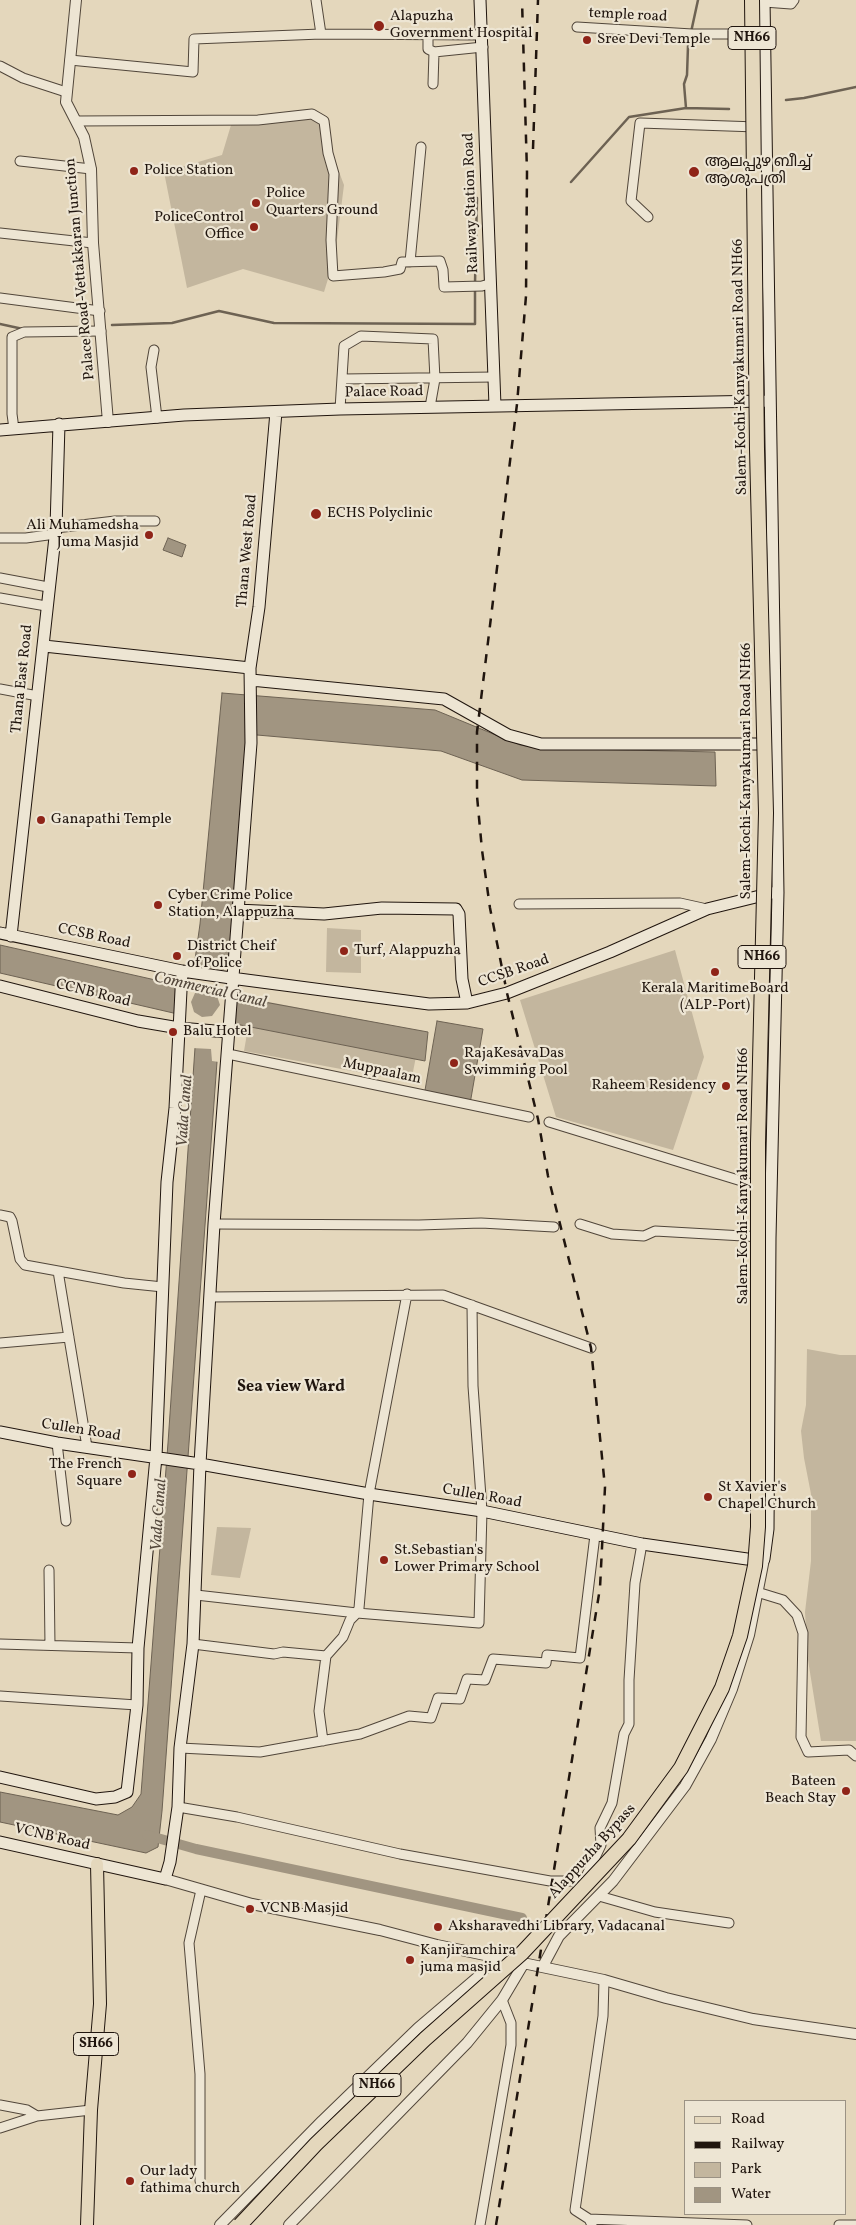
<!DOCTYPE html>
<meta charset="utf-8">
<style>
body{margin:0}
#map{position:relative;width:856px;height:2225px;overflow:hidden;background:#e4d7bc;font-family:Vollkorn,serif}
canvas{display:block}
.legend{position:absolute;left:684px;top:2100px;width:162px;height:115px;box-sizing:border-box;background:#ede5d3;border:1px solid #9b9284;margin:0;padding:6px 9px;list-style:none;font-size:15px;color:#20150e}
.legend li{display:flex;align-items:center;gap:10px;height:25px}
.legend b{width:25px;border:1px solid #9b9284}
</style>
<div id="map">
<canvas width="856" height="2225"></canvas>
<ul class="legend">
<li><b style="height:6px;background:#e4d7bc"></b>Road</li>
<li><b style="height:6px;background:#20150e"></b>Railway</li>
<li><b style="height:14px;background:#c3b69e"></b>Park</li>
<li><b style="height:14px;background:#a19581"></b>Water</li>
</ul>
</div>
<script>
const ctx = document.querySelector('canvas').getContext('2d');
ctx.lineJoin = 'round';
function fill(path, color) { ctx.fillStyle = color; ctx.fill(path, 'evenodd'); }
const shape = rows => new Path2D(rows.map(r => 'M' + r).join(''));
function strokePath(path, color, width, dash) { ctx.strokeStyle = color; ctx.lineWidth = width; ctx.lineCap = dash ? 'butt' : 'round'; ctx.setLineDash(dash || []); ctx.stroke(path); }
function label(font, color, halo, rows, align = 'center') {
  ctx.font = font + ' Vollkorn,"Noto Sans Malayalam",serif'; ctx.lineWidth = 4.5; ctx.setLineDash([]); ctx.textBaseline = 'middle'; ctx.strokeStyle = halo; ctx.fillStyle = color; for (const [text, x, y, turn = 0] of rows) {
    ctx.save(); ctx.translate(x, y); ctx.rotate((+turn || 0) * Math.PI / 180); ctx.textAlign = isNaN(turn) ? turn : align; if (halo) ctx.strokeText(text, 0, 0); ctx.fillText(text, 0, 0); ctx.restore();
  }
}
fill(shape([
 [319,119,344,185,335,256,324,292,243,269,187,288,164,172,222,155,231,125],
 [327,928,361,930,361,973,326,972],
 [675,950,704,1057,673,1150,556,1117,520,1000],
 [253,999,421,1031,411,1082,244,1051],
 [807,1349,840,1355,856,1355,856,1741,821,1741,808,1660,805,1612,811,1561,811,1494,804,1458,801,1431,806,1405],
 [217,1527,251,1528,240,1578,211,1575]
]), '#c3b69e');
const water = shape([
 [168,538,186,545,182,557,163,550,168,538],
 [222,693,435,710,520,745,538,748,715,752,716,786,522,780,441,751,257,735,246,739,226,995,428,1032,425,1061,220,1021,162,1811,158,1847,146,1853,0,1822,0,1792,118,1815,132,1807,141,1794,168,1443,196,1033,195,1018,0,973,0,945,191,988,200,924,222,693],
 [437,1021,483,1029,470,1104,424,1096,437,1021]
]);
fill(water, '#a19581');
strokePath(water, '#6d6253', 1);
fill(shape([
 [192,964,224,970,225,966,231,967,233,1026,222,1024,219,1062,212,1061,211,1049,192,1048,193,1020,174,1016,176,982,189,985],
 [207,988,216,993,220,1005,212,1016,202,1017,194,1012,191,1002,195,993]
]), '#e4d7bc');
strokePath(shape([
 [786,100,804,98,856,87],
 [686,108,684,84,687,75,688,46,698,0],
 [571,182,629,117,686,108,729,109],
 [475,283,477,198],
 [0,324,23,329],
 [112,325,172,323,219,311,274,323,475,324,475,289]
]), '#6d6253', 2.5);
strokePath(shape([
 [147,1835,196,1849,522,1918,517,1917]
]), '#a19581', 10);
const minor = shape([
 [316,0,321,34],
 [764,2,791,4,794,0],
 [577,27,692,34,756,34],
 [428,35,428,49,434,52],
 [70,60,193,72,194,39,321,34,481,35],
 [0,66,23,78,66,92],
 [433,84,434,52,483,47],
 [77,121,258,120,312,114,324,121,328,153,334,174,331,240,333,276,384,272,400,269,402,262,440,261,443,270,444,287,482,286,489,284],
 [20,161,91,169],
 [648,217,631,201,640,123,757,127],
 [0,233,93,243],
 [410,262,421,147],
 [0,298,100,311],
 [154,350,151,367,157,418],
 [343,379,494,377],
 [340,409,344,346,361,336,433,339,435,379,430,407],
 [14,429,12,414,12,337,24,332,101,331],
 [56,528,115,521,155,521],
 [0,538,26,538,55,534],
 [0,578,48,587],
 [0,598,46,606],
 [0,689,38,696],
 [519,904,680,903,707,909],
 [228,1054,529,1117],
 [549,1122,761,1187],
 [0,1215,10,1217,12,1221,20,1259,25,1265,124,1283,163,1287],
 [214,1224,419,1225,481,1223,554,1227],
 [580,1224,612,1234,644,1236,655,1231,761,1237],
 [58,1271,87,1447],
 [210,1297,443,1295,591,1348],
 [0,1343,69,1337],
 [57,1443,66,1521],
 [49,1570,50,1645],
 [757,1592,783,1600,797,1615,803,1633,801,1737,808,1752,849,1750,856,1756],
 [196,1595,357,1613,479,1623,482,1511,473,1386,472,1305],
 [0,1644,138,1648],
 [193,1644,274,1654,283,1652,326,1656,343,1637,350,1620,357,1613,359,1608,369,1494,407,1294],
 [0,1696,137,1705],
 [323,1741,319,1711,326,1656],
 [180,1748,260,1752,360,1734,409,1716,431,1718,438,1698,460,1699,467,1679,485,1680,493,1659,546,1663,547,1655,580,1658,595,1535],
 [178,1807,237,1817,400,1854,550,1881,584,1881,601,1845,600,1828,612,1803,624,1734,629,1724,629,1680,635,1583,642,1544],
 [599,1896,655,1912,729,1923],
 [0,2105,27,2110,37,2116,91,2110],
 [0,2128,37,2116],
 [200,2181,200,2074,189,1943,201,1890],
 [589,2219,575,2210,603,2016,604,1980],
 [480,2225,511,2045,511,2023,502,2000],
 [592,2225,589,2219,747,2225],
 [839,2225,856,2225]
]);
const tertiary = shape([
 [76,0,66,102,84,137,91,169,93,243,108,422],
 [165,1879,252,1904,380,1930,437,1945,604,1980,666,1998,753,2019,856,2034],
 [543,1966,559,1936,613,1881,685,1786,711,1739,732,1689,749,1635,764,1559],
 [220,2225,322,2121,418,2028,500,1958],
 [289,2225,467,2043,502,2000,524,1963]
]);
const secondary = shape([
 [480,0,495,406],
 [0,430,184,415,340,409,765,401],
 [44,646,250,668],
 [251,680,444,699,508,735,541,744,772,744],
 [237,910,324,914,382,908,456,909,459,914,462,979,467,1003],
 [0,933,182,971,231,978,429,1004,467,1003,507,993,610,952,707,909,772,893],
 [11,936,56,528,59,424],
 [0,986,138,1021,179,1028,227,1032],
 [0,1432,57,1443,200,1464,369,1494,482,1511,642,1544,747,1559,764,1559,768,1529,770,1238,778,892,764,0],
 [0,1777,96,1799,115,1797,127,1792,137,1705,138,1648,156,1457,167,1182,175,1108,182,971],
 [0,1842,165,1879,170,1862,178,1807,180,1748,193,1644,200,1464,214,1224,251,743,250,668,259,607,276,412]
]);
const primary = shape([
 [87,2225,91,2110,100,2004,97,1864]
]);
strokePath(minor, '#51463a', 11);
strokePath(tertiary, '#51463a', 12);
strokePath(secondary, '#20150e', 13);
strokePath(primary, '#20150e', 14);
strokePath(minor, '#ede5d3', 9);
strokePath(tertiary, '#ede5d3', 10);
strokePath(secondary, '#ede5d3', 11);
strokePath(primary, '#e4d7bc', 12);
strokePath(shape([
 [533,149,538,0],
 [496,2225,600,1588,605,1487,591,1348,548,1176,538,1119,507,993,490,908,482,850,477,796,477,732,517,404,526,296,527,172,522,0]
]), '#20150e', 2.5, [9, 9]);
const trunkBridge = shape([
 [240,2225,316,2144,425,2039,522,1953,629,1839,681,1768,722,1688,740,1636,755,1566,758,1527,758,1143,766,813,757,449,752,0]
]);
strokePath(trunkBridge, '#20150e', 16, []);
strokePath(trunkBridge, '#e4d7bc', 14);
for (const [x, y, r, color] of [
 [379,26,6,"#8f2418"],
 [587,40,5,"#8f2418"],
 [134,171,5,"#8f2418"],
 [694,172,6,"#8f2418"],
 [256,203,5,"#8f2418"],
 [254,227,5,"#8f2418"],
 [316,514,6,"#8f2418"],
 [149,535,5,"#8f2418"],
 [41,820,5,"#8f2418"],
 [158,905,5,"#8f2418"],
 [344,951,5,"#8f2418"],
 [177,956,5,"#8f2418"],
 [715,972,5,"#8f2418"],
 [173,1032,5,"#8f2418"],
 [454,1063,5,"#8f2418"],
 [726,1086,5,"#8f2418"],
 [132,1474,5,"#8f2418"],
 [708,1497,5,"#8f2418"],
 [384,1560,5,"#8f2418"],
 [846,1791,5,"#8f2418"],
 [250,1909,5,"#8f2418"],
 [438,1927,5,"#8f2418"],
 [410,1960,5,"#8f2418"],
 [130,2181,5,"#8f2418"]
]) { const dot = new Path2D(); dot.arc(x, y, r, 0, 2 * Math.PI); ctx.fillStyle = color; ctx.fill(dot); strokePath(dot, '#ede5d3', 2); }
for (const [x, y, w] of [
 [752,38,48],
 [762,957,48],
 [96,2044,45],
 [377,2085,48]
]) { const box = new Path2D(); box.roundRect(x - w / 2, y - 11.5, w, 23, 4); ctx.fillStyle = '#ede5d3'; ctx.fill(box); strokePath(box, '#20150e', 1); }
label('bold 14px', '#20150e', null, [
 ["NH66",752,38],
 ["NH66",762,957],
 ["SH66",96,2044],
 ["NH66",377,2085]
]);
label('15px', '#20150e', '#ede5d3', [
 ["temple road",628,16,3],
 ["Railway Station Road",472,203,-92],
 ["Palace Road-Vettakkaran Junction",81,269,-95],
 ["Salem-Kochi-Kanyakumari Road NH66",741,367,-91],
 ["Palace Road",384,393,-1],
 ["Thana West Road",248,551,-85],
 ["Thana East Road",23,679,-84],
 ["Salem-Kochi-Kanyakumari Road NH66",747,771,-90],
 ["CCSB Road",94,937,12],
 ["CCSB Road",514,972,-19],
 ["CCNB Road",93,994,14],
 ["Muppaalam",382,1072,12],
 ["Salem-Kochi-Kanyakumari Road NH66",744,1176,-90],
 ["Cullen Road",81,1431,9],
 ["Cullen Road",482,1497,10],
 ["VCNB Road",52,1838,13],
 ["Alappuzha Bypass",593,1852,-48]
]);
label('15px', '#20150e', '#ede5d3', [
 ["Alapuzha",390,17],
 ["Government Hospital",390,34],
 ["Sree Devi Temple",597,40],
 ["ആലപ്പുഴ ബീച്ച്",705,163],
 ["ആശുപത്രി",705,180],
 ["Police Station",144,171],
 ["Police",266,194],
 ["Quarters Ground",266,211],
 ["PoliceControl",244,218,"right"],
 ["Office",244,235,"right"],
 ["ECHS Polyclinic",327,514],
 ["Ali Muhamedsha",139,526,"right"],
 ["Juma Masjid",139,543,"right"],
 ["Ganapathi Temple",51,820],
 ["Cyber Crime Police",168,896],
 ["Station, Alappuzha",168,913],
 ["District Cheif",187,947],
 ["of Police",187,964],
 ["Turf, Alappuzha",354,951],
 ["Kerala MaritimeBoard",715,989,"center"],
 ["(ALP-Port)",715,1006,"center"],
 ["Balu Hotel",183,1032],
 ["RajaKesavaDas",464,1054],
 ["Swimming Pool",464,1071],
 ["Raheem Residency",716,1086,"right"],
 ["The French",122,1465,"right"],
 ["Square",122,1482,"right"],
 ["St Xavier's",718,1488],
 ["Chapel Church",718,1505],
 ["St.Sebastian's",394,1551],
 ["Lower Primary School",394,1568],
 ["Bateen",836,1782,"right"],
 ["Beach Stay",836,1799,"right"],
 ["VCNB Masjid",260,1909],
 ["Aksharavedhi Library, Vadacanal",448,1927],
 ["Kanjiramchira",420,1951],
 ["juma masjid",420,1968],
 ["Our lady",140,2172],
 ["fathima church",140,2189]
], 'left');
label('italic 16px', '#54483c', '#ede5d3', [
 ["Commercial Canal",210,991,13],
 ["Vada Canal",186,1111,-86],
 ["Vada Canal",160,1515,-86]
]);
label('bold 16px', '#20150e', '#ede5d3', [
 ["Sea view Ward",291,1388]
]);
</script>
